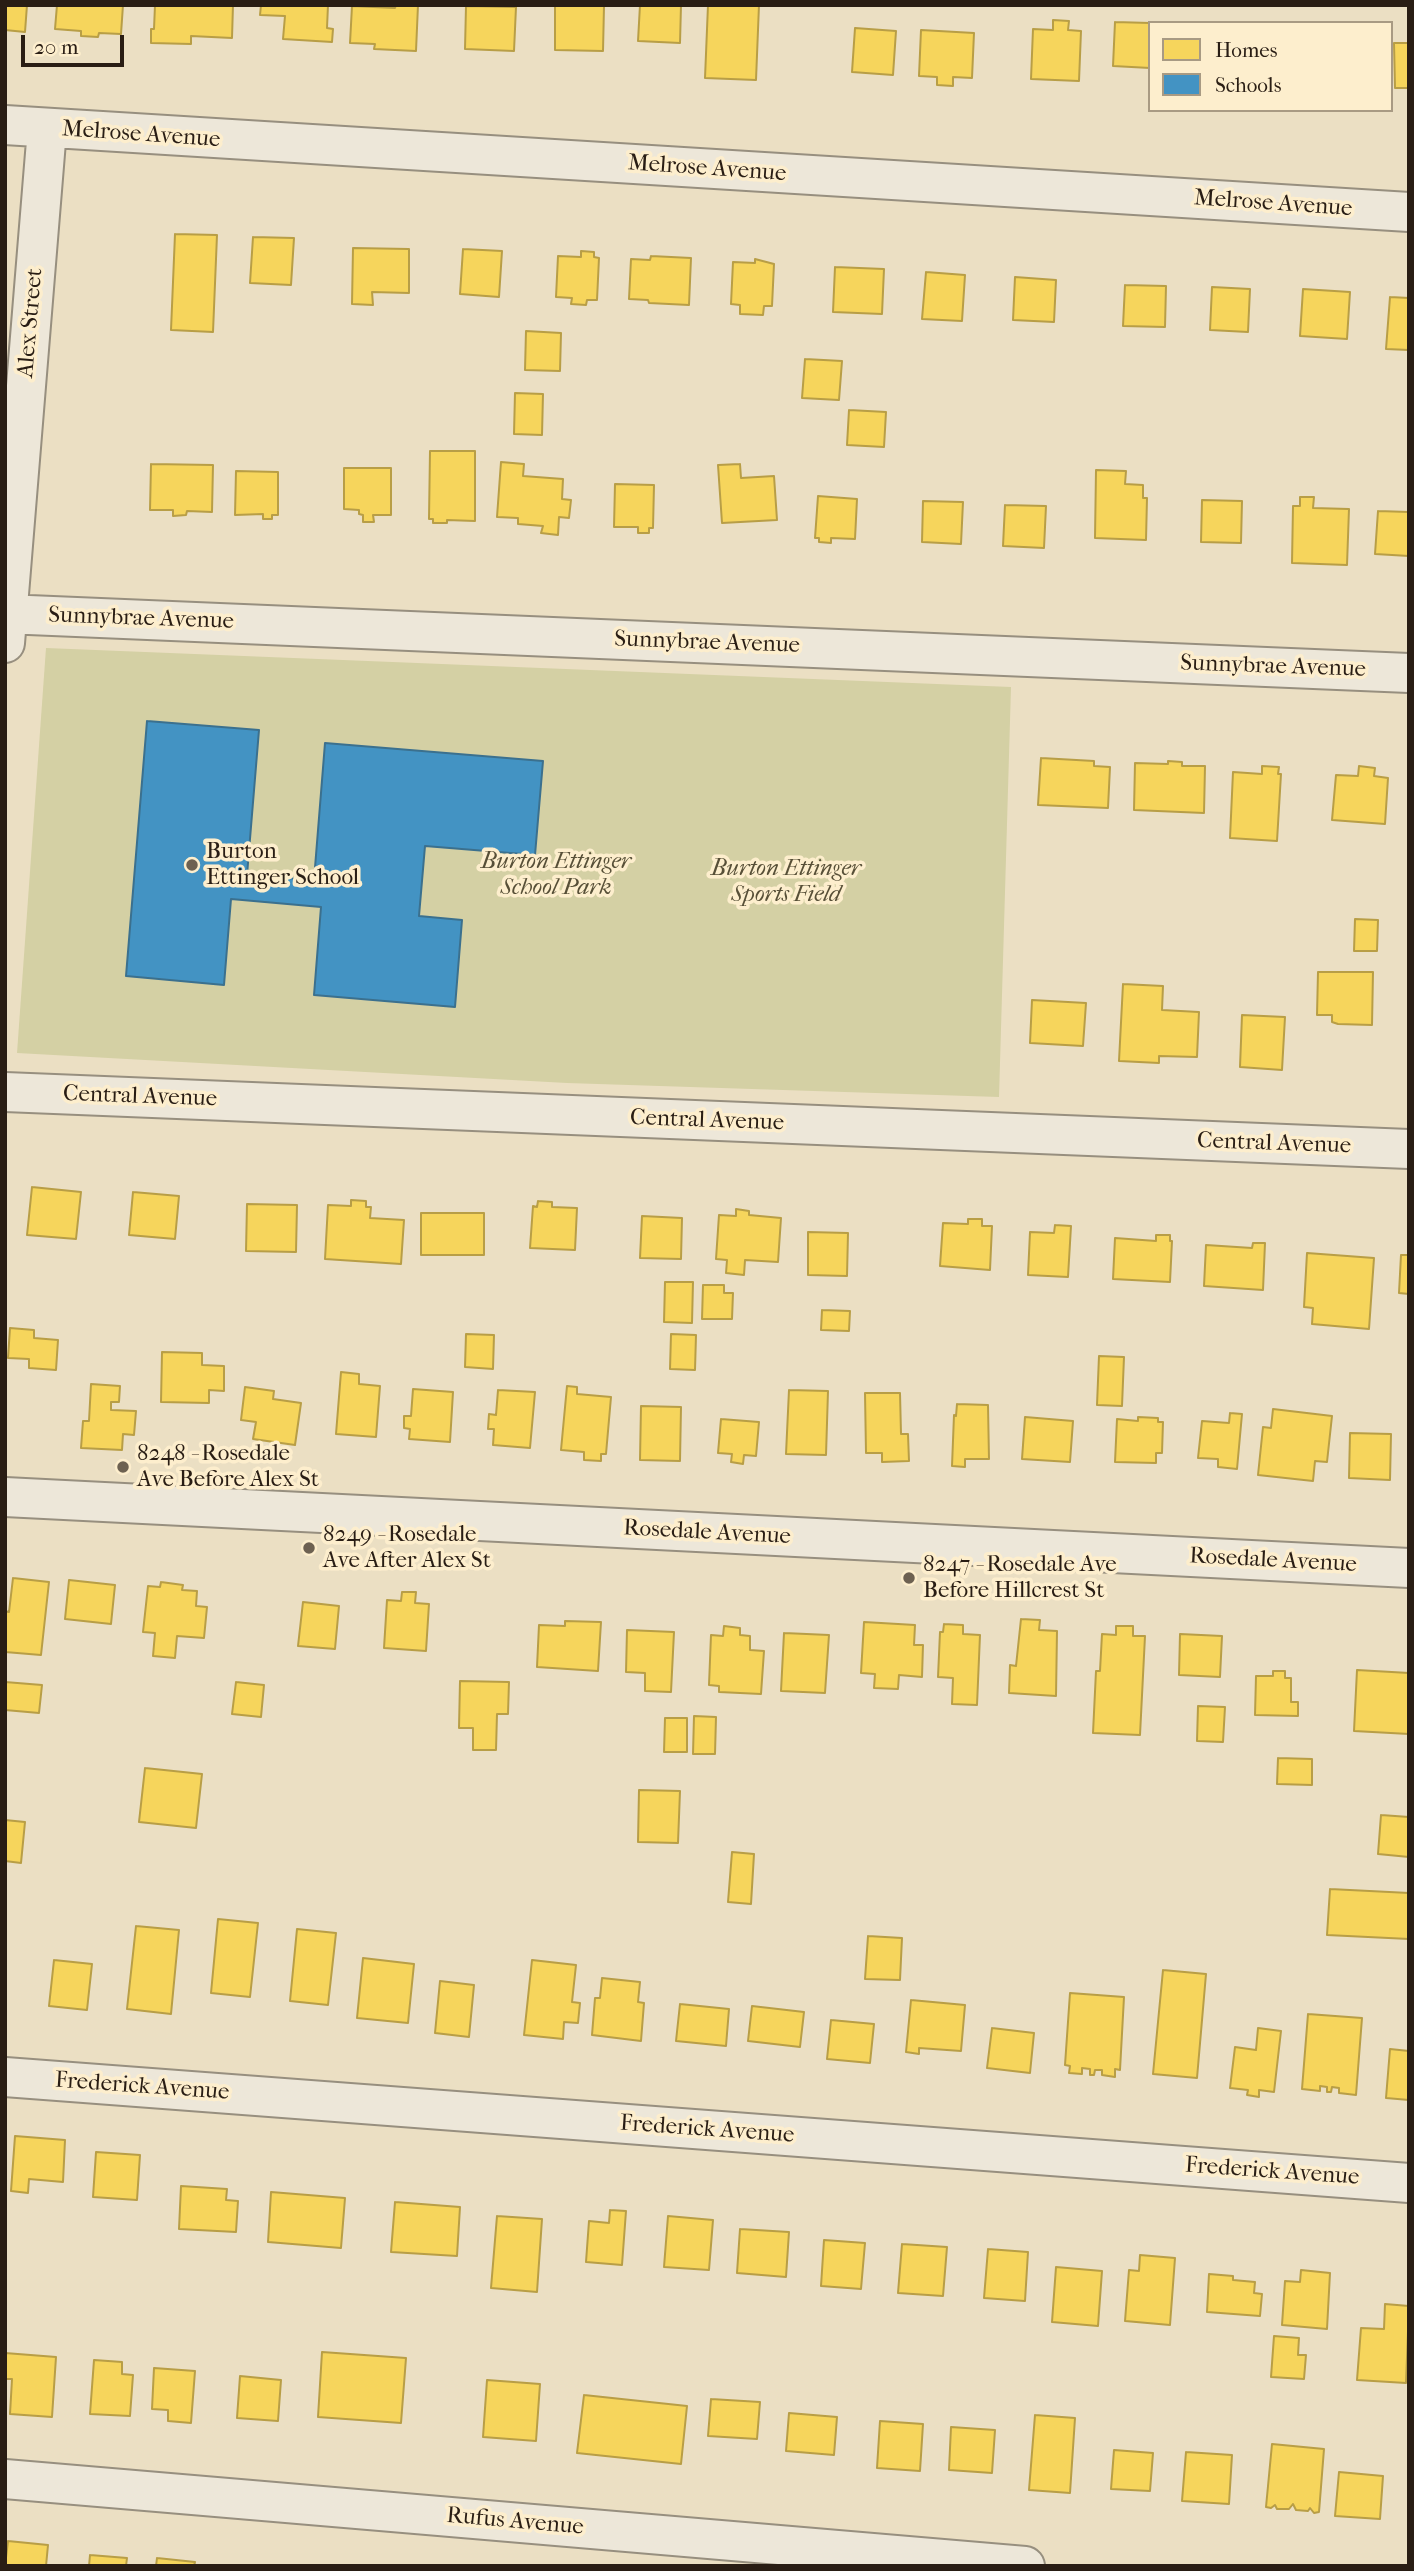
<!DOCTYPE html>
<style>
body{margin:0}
#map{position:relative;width:1414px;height:2571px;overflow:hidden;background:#ebdfc3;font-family:"IM FELL French Canon",serif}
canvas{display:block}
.frame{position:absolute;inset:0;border:7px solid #291d14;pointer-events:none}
.legend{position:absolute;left:1148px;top:21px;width:245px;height:91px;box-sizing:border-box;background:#fdeecd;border:2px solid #a89a83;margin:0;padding:9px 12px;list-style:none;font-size:21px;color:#291d14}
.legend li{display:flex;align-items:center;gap:14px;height:35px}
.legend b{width:35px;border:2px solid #a89a83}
.scale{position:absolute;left:21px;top:35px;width:103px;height:32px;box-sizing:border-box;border:4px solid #291d14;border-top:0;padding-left:9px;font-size:21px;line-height:24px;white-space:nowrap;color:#291d14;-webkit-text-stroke:5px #fdeecd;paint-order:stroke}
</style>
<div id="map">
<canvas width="1414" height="2571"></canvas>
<div class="frame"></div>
<ul class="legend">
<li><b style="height:19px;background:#f6d55c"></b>Homes</li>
<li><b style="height:19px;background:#4393c3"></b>Schools</li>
</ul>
<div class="scale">20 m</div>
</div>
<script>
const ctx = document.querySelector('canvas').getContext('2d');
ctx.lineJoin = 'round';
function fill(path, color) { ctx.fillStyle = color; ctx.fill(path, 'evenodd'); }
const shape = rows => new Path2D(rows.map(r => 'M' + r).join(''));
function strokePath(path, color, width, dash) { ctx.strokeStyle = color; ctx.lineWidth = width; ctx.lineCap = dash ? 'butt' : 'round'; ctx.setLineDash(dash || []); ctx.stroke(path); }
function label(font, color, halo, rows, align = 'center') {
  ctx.font = font + ' "IM FELL French Canon",serif'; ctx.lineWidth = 7; ctx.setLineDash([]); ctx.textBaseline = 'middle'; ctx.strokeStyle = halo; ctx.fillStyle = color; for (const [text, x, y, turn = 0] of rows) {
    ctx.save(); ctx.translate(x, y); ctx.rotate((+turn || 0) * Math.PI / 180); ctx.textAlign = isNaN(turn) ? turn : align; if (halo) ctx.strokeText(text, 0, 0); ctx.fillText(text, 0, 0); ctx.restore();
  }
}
fill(shape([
 [46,648,1011,687,999,1097,567,1083,17,1053]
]), '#d4d0a4');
const homes = shape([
 [5,5,27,5,25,32,5,30,5,5],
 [57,5,123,5,121,34,99,33,98,37,81,36,81,31,55,29,57,5],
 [155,5,233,5,232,38,191,36,191,44,151,43,151,29,154,29,155,5],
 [261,5,328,5,327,28,333,29,332,42,283,39,285,16,260,15,261,5],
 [396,5,418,5,416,51,374,49,375,44,350,43,352,6,395,8,396,5],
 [555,5,604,6,603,51,555,50,555,5],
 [640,5,681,5,680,43,638,41,640,5],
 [708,5,759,5,756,80,705,78,708,5],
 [466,6,516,7,514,51,465,49,466,6],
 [1053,20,1069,21,1068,30,1081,31,1079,81,1031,79,1033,29,1053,30,1053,20],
 [1115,22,1150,23,1150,68,1113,66,1115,22],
 [855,28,896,31,893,75,852,72,855,28],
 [921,30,974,33,972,78,953,77,953,86,937,85,937,77,919,76,921,30],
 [1394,43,1409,43,1409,88,1395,88,1394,43],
 [175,234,217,235,213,332,171,330,175,234],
 [253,237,294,238,291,285,250,283,253,237],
 [353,248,409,249,409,293,372,292,373,305,352,304,353,248],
 [463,249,502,251,499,297,460,294,463,249],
 [581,251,594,252,594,257,599,258,597,300,587,300,586,305,571,304,572,298,556,297,558,256,581,257,581,251],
 [651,256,691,258,689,305,649,303,648,300,629,299,631,259,650,260,651,256],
 [755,259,774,264,772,306,764,306,763,315,740,314,740,305,731,304,733,262,755,263,755,259],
 [835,267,884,269,882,314,833,312,835,267],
 [926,272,965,275,962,321,922,319,926,272],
 [1015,277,1056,280,1054,322,1013,320,1015,277],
 [1125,285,1166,286,1165,327,1123,326,1125,285],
 [1212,287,1250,289,1248,332,1210,330,1212,287],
 [1303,289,1350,292,1347,339,1300,336,1303,289],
 [1390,297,1409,298,1409,350,1386,349,1390,297],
 [526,331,561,333,560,371,525,370,526,331],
 [805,359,842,361,839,400,802,398,805,359],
 [515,393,543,394,542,435,514,434,515,393],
 [849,410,886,412,884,447,847,445,849,410],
 [430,451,475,451,475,521,447,520,447,523,433,523,433,519,429,519,430,451],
 [501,462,524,464,523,476,563,479,562,499,571,500,569,518,559,517,558,535,541,533,543,526,518,524,518,518,497,517,501,462],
 [151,464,213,465,212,512,187,511,186,515,173,516,173,510,150,510,151,464],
 [740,464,741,478,774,476,777,520,722,523,718,465,740,464],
 [344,468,391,468,391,515,373,515,374,522,363,522,363,515,359,514,359,510,344,509,344,468],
 [1096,470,1126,471,1125,484,1143,485,1143,498,1147,498,1146,540,1095,538,1096,470],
 [236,471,278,472,278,515,272,515,272,519,263,519,263,514,235,515,236,471],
 [615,484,654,485,653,528,649,528,649,533,638,533,638,527,614,527,615,484],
 [818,496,857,499,855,539,831,538,831,543,819,542,819,538,815,538,818,496],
 [1300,497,1314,497,1313,508,1349,509,1347,565,1292,563,1293,506,1300,506,1300,497],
 [1202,500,1242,501,1241,543,1201,542,1202,500],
 [923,501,963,502,961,544,922,542,923,501],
 [1005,505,1046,506,1044,548,1003,546,1005,505],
 [1378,511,1409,512,1409,556,1375,554,1378,511],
 [1041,758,1094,761,1094,766,1110,767,1108,808,1038,805,1041,758],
 [1168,761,1182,762,1182,766,1205,766,1204,813,1134,810,1135,763,1168,764,1168,761],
 [1262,766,1279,767,1278,774,1281,774,1277,841,1230,838,1233,772,1262,774,1262,766],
 [1359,766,1375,768,1374,776,1388,778,1385,824,1332,820,1336,775,1358,776,1359,766],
 [1355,919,1378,920,1377,951,1354,951,1355,919],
 [1318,972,1373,972,1372,1025,1338,1024,1332,1022,1332,1015,1317,1015,1318,972],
 [1123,984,1163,986,1162,1010,1199,1012,1197,1057,1159,1056,1159,1063,1119,1061,1123,984],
 [1032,1000,1086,1003,1083,1046,1030,1043,1032,1000],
 [1242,1015,1285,1017,1282,1070,1240,1067,1242,1015],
 [32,1187,81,1192,76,1239,27,1235,32,1187],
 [133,1192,179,1196,175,1239,129,1235,133,1192],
 [351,1200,366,1201,366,1207,371,1207,370,1218,404,1220,401,1264,325,1259,328,1205,351,1206,351,1200],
 [538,1201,552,1202,552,1207,577,1208,575,1250,530,1248,533,1206,537,1207,538,1201],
 [247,1204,297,1205,296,1252,246,1251,247,1204],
 [736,1209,749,1211,749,1215,781,1218,778,1262,745,1260,744,1275,726,1273,727,1260,716,1259,719,1215,736,1216,736,1209],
 [421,1213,484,1213,484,1255,421,1255,421,1213],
 [642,1216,682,1218,681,1259,640,1258,642,1216],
 [968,1219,982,1219,982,1226,992,1226,990,1270,940,1266,943,1223,968,1224,968,1219],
 [1055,1225,1071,1226,1068,1277,1028,1275,1030,1232,1054,1233,1055,1225],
 [808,1232,848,1233,847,1276,808,1275,808,1232],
 [1156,1235,1170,1235,1170,1241,1172,1241,1170,1282,1113,1279,1115,1238,1156,1241,1156,1235],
 [1253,1243,1265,1243,1263,1290,1204,1286,1206,1245,1252,1248,1253,1243],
 [1307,1253,1374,1258,1369,1329,1312,1324,1313,1308,1304,1307,1307,1253],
 [1401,1255,1409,1255,1409,1294,1399,1293,1401,1255],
 [665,1282,693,1282,692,1323,664,1322,665,1282],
 [703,1285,724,1285,724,1293,733,1293,732,1319,702,1319,703,1285],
 [822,1310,850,1311,849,1331,821,1330,822,1310],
 [10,1328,34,1330,34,1338,58,1340,56,1370,29,1368,29,1359,8,1358,10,1328],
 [466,1334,494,1335,493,1369,465,1367,466,1334],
 [671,1334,696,1335,695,1370,670,1369,671,1334],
 [162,1352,202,1353,202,1365,224,1366,224,1391,209,1390,209,1403,161,1402,162,1352],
 [1099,1356,1124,1357,1122,1406,1097,1405,1099,1356],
 [341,1372,359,1374,359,1384,380,1386,376,1437,336,1434,341,1372],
 [91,1384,120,1386,119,1402,111,1402,111,1410,136,1411,134,1435,123,1434,122,1450,81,1448,83,1421,89,1421,91,1384],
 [567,1386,577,1387,577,1394,611,1397,606,1454,601,1454,601,1461,584,1460,584,1452,561,1450,567,1386],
 [245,1387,274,1391,273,1399,301,1403,295,1445,253,1439,256,1422,241,1420,245,1387],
 [413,1389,453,1392,450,1442,409,1439,410,1429,404,1428,404,1416,411,1416,413,1389],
 [498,1390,535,1392,530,1448,493,1445,494,1429,488,1429,489,1414,496,1415,498,1390],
 [789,1390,828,1391,826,1455,786,1454,789,1390],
 [865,1393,900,1393,901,1434,908,1434,909,1461,882,1462,882,1453,866,1453,865,1393],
 [957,1404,988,1405,989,1459,965,1459,965,1467,952,1466,954,1415,956,1416,957,1404],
 [641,1406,681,1407,680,1461,640,1460,641,1406],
 [1273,1409,1332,1416,1327,1462,1315,1461,1313,1481,1258,1475,1263,1427,1271,1428,1273,1409],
 [1230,1413,1242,1414,1237,1469,1218,1467,1218,1459,1198,1458,1202,1421,1229,1423,1230,1413],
 [1025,1417,1073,1421,1070,1462,1022,1459,1025,1417],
 [1138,1417,1158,1418,1158,1422,1163,1422,1162,1453,1156,1453,1156,1463,1115,1462,1117,1419,1138,1421,1138,1417],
 [721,1419,759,1422,756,1456,744,1455,743,1464,731,1462,732,1454,718,1453,721,1419],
 [1350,1433,1391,1434,1390,1480,1349,1478,1350,1433],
 [13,1578,49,1582,41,1655,5,1652,5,1611,9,1612,13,1578],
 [69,1580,115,1585,111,1624,65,1619,69,1580],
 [161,1582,183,1585,182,1590,197,1591,196,1606,207,1607,204,1638,177,1636,175,1658,153,1656,155,1633,143,1632,148,1586,160,1587,161,1582],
 [402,1592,416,1592,415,1603,429,1604,426,1651,384,1648,387,1600,401,1601,402,1592],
 [303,1602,339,1606,335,1649,298,1646,303,1602],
 [1021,1619,1040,1620,1039,1630,1057,1631,1056,1696,1009,1693,1010,1665,1016,1666,1021,1619],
 [565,1621,601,1622,598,1671,537,1667,539,1625,565,1626,565,1621],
 [864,1622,915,1625,914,1645,923,1645,922,1677,899,1675,898,1689,874,1688,875,1674,861,1673,864,1622],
 [944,1624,963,1625,963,1634,980,1635,977,1705,952,1704,953,1678,938,1677,940,1632,943,1632,944,1624],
 [724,1626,740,1628,740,1635,750,1636,750,1650,764,1651,761,1694,719,1692,719,1686,709,1685,711,1635,723,1636,724,1626],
 [1116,1626,1133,1626,1133,1636,1145,1636,1140,1735,1093,1733,1096,1671,1100,1671,1102,1634,1116,1635,1116,1626],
 [627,1630,674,1632,671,1692,645,1691,645,1673,626,1672,627,1630],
 [784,1633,829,1635,825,1693,781,1691,784,1633],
 [1180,1634,1222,1636,1220,1677,1179,1675,1180,1634],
 [1357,1670,1409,1673,1409,1734,1354,1731,1357,1670],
 [1273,1671,1285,1671,1285,1678,1291,1678,1291,1702,1298,1702,1298,1716,1255,1715,1256,1676,1273,1676,1273,1671],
 [460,1681,509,1682,508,1714,497,1714,496,1750,473,1750,473,1728,459,1728,460,1681],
 [5,1682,42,1685,39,1713,5,1710,5,1682],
 [236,1682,264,1685,261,1717,232,1714,236,1682],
 [1198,1706,1225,1707,1223,1742,1197,1741,1198,1706],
 [694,1716,716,1717,715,1754,693,1754,694,1716],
 [665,1718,687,1718,687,1752,664,1752,665,1718],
 [1278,1758,1312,1759,1312,1785,1277,1784,1278,1758],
 [145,1768,202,1774,196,1828,139,1822,145,1768],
 [639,1790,680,1791,678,1843,638,1842,639,1790],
 [1381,1815,1409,1817,1409,1857,1378,1854,1381,1815],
 [5,1820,25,1822,21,1863,5,1861,5,1820],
 [732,1852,754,1854,751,1904,728,1902,732,1852],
 [1330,1889,1409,1893,1409,1939,1327,1935,1330,1889],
 [218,1919,258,1923,250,1997,211,1993,218,1919],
 [136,1926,179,1930,171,2014,127,2009,136,1926],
 [297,1929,336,1933,328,2005,290,2001,297,1929],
 [868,1936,902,1938,900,1980,865,1979,868,1936],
 [363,1958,414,1964,408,2023,357,2018,363,1958],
 [54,1960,92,1964,87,2010,49,2006,54,1960],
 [532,1960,576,1965,572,2002,580,2003,578,2023,564,2022,563,2039,524,2035,532,1960],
 [1163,1970,1206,1974,1197,2078,1153,2074,1163,1970],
 [602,1978,640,1982,638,2002,644,2003,641,2041,592,2035,595,1998,600,1998,602,1978],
 [440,1981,474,1985,469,2037,435,2033,440,1981],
 [1070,1993,1124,1997,1120,2070,1115,2069,1115,2077,1102,2075,1102,2070,1095,2070,1094,2075,1090,2075,1090,2069,1082,2068,1082,2074,1069,2073,1070,2066,1065,2065,1070,1993],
 [911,2000,965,2005,961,2051,919,2048,919,2054,906,2052,911,2000],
 [680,2004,729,2009,726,2046,676,2041,680,2004],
 [752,2006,804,2012,800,2047,748,2041,752,2006],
 [1308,2014,1362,2018,1356,2095,1339,2093,1339,2088,1332,2087,1331,2092,1327,2092,1327,2087,1320,2086,1320,2091,1302,2089,1308,2014],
 [831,2020,874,2024,870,2063,827,2059,831,2020],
 [992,2028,1034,2033,1030,2073,987,2068,992,2028],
 [1258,2028,1281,2031,1274,2092,1259,2090,1259,2097,1247,2095,1248,2090,1230,2088,1235,2047,1256,2050,1258,2028],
 [1390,2049,1409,2051,1409,2100,1386,2098,1390,2049],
 [15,2136,65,2140,63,2182,29,2179,28,2193,11,2191,15,2136],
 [96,2152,140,2155,137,2200,93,2197,96,2152],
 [181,2186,227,2189,226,2200,238,2201,236,2232,179,2229,181,2186],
 [271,2192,345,2198,341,2248,268,2242,271,2192],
 [395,2202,460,2207,457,2256,391,2252,395,2202],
 [610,2210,626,2211,622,2265,586,2262,589,2221,609,2223,610,2210],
 [497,2216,542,2219,537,2292,491,2288,497,2216],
 [668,2216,713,2220,709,2270,664,2267,668,2216],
 [740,2229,789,2232,786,2277,737,2273,740,2229],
 [824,2240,865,2243,861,2289,821,2286,824,2240],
 [902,2244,947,2247,943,2296,898,2293,902,2244],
 [988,2249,1028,2252,1025,2301,984,2298,988,2249],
 [1140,2255,1175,2258,1170,2325,1125,2321,1129,2270,1139,2271,1140,2255],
 [1056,2267,1102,2271,1098,2326,1052,2322,1056,2267],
 [1301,2270,1330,2273,1327,2329,1282,2325,1285,2281,1300,2282,1301,2270],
 [1209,2274,1233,2276,1233,2280,1255,2282,1254,2293,1262,2294,1260,2316,1207,2312,1209,2274],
 [1385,2304,1409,2306,1406,2383,1357,2380,1361,2328,1384,2329,1385,2304],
 [1274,2336,1299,2338,1298,2355,1306,2355,1304,2379,1271,2377,1274,2336],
 [322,2352,406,2358,401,2423,318,2417,322,2352],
 [5,2353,56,2357,52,2417,10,2414,12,2379,5,2379,5,2353],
 [94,2360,122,2362,122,2374,133,2375,130,2416,90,2414,94,2360],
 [154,2368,195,2371,191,2423,168,2421,168,2410,152,2409,154,2368],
 [240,2376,281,2380,278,2421,237,2418,240,2376],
 [487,2380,540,2384,536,2441,483,2437,487,2380],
 [584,2395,687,2406,681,2464,577,2453,584,2395],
 [711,2399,760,2402,757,2439,708,2436,711,2399],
 [789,2413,837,2417,834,2455,786,2451,789,2413],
 [1035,2415,1075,2418,1070,2493,1029,2490,1035,2415],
 [880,2421,923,2424,920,2471,877,2468,880,2421],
 [951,2427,995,2430,992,2473,949,2470,951,2427],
 [1272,2444,1324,2449,1319,2512,1314,2513,1310,2508,1308,2511,1296,2510,1293,2504,1289,2509,1277,2509,1275,2505,1271,2508,1266,2507,1272,2444],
 [1114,2450,1153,2453,1150,2491,1111,2489,1114,2450],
 [1186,2452,1232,2455,1229,2504,1182,2501,1186,2452],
 [1339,2472,1383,2476,1380,2519,1335,2516,1339,2472],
 [8,2541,48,2545,46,2566,5,2566,8,2541],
 [90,2555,127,2558,126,2566,89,2566,90,2555],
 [157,2558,195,2562,194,2566,156,2566,157,2558]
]);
fill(homes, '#f6d55c');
strokePath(homes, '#b89e46', 2);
const schools = shape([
 [147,721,259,730,247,875,314,880,325,743,543,761,535,855,425,846,419,916,462,920,455,1007,314,995,321,907,231,899,224,985,126,976,147,721]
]);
fill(schools, '#4393c3');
strokePath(schools, '#3b708e', 2);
const street = shape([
 [5,125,1409,212],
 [5,614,1409,673],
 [5,643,47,129],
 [5,1092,1409,1149],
 [5,1497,1409,1568],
 [5,2077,1409,2183],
 [5,2479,1025,2566]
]);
strokePath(street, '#978f7f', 42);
strokePath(street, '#ede7d9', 38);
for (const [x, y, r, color] of [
 [192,865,7,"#6d6151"],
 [123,1467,7,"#6d6151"],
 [309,1548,7,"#6d6151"],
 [909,1578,7,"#6d6151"]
]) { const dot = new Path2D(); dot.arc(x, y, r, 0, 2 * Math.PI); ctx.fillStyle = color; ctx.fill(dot); strokePath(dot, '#fdeecd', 2.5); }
label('23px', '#291d14', '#fdeecd', [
 ["Melrose Avenue",141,135,4],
 ["Melrose Avenue",707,169,4],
 ["Melrose Avenue",1273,204,4],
 ["Alex Street",31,323,-85],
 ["Sunnybrae Avenue",141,619,2],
 ["Sunnybrae Avenue",707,643,2],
 ["Sunnybrae Avenue",1273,667,2],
 ["Central Avenue",140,1097,2],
 ["Central Avenue",707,1121,2],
 ["Central Avenue",1274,1144,2],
 ["Rosedale Avenue",707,1533,3],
 ["Rosedale Avenue",1273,1561,3],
 ["Frederick Avenue",142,2087,4],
 ["Frederick Avenue",707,2130,4],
 ["Frederick Avenue",1272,2172,4],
 ["Rufus Avenue",515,2522,5]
]);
label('23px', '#291d14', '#fdeecd', [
 ["Burton",206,852],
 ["Ettinger School",206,878],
 ["8248 - Rosedale",137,1454],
 ["Ave Before Alex St",137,1480],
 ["8249 - Rosedale",323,1535],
 ["Ave After Alex St",323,1561],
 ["8247 - Rosedale Ave",923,1565],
 ["Before Hillcrest St",923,1591]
], 'left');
label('italic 23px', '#574f37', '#fdeecd', [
 ["Burton Ettinger",556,862],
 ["School Park",556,888],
 ["Burton Ettinger",786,869],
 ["Sports Field",786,895]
]);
</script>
